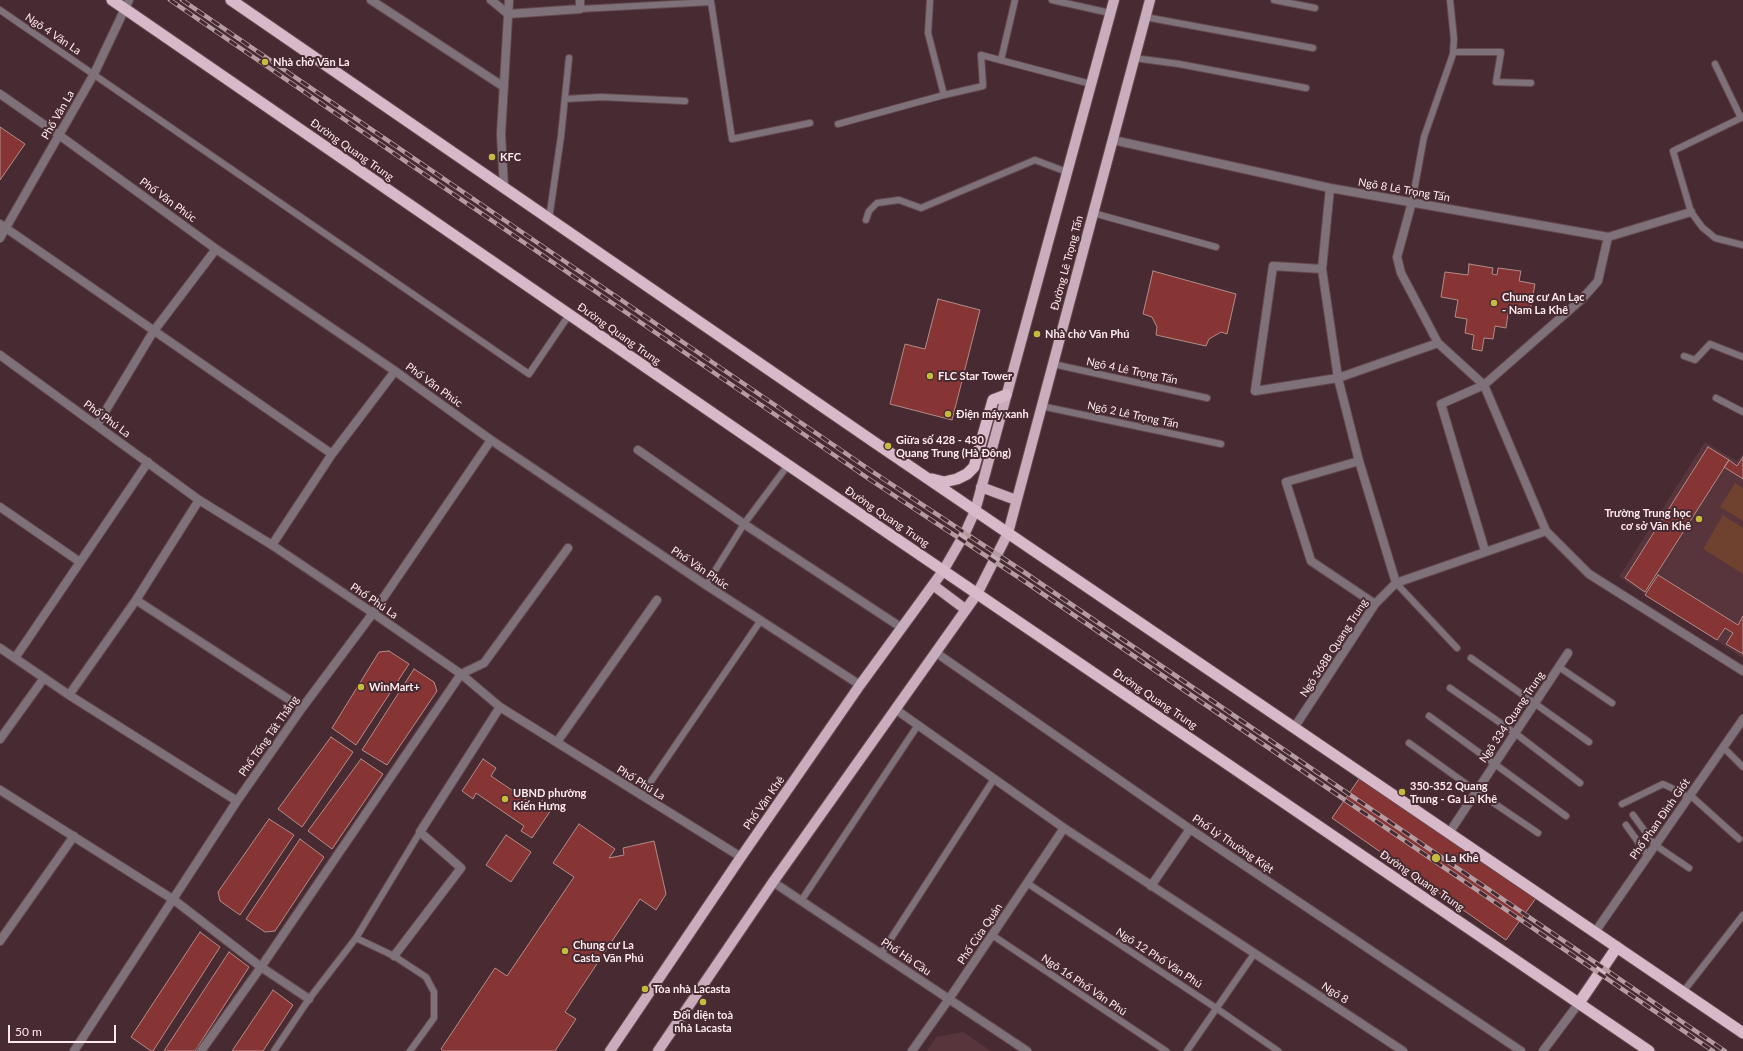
<!DOCTYPE html>
<meta charset="utf-8">
<style>
body{margin:0}
#map{position:relative;width:1743px;height:1051px;overflow:hidden;background:#482b32;font-family:Lato,sans-serif}
canvas{display:block}
.scale{position:absolute;left:8px;top:1025px;width:108px;height:18px;box-sizing:border-box;border:2px solid #feeaee;border-top:0;padding-left:5px;font-size:12px;line-height:14px;white-space:nowrap;color:#feeaee;-webkit-text-stroke:3px #482b32;paint-order:stroke}
</style>
<div id="map">
<canvas width="1743" height="1051"></canvas>
<div class="scale">50 m</div>
</div>
<script>
const ctx = document.querySelector('canvas').getContext('2d');
ctx.lineJoin = 'round';
function fill(path, color) { ctx.fillStyle = color; ctx.fill(path, 'evenodd'); }
const shape = rows => new Path2D(rows.map(r => 'M' + r).join(''));
function strokePath(path, color, width, dash) { ctx.strokeStyle = color; ctx.lineWidth = width; ctx.lineCap = dash ? 'butt' : 'round'; ctx.setLineDash(dash || []); ctx.stroke(path); }
function label(font, color, halo, rows, align = 'center') {
  ctx.font = font + ' Lato,sans-serif'; ctx.lineWidth = 4; ctx.setLineDash([]); ctx.textBaseline = 'middle'; ctx.strokeStyle = halo; ctx.fillStyle = color; for (const [text, x, y, turn = 0] of rows) {
    ctx.save(); ctx.translate(x, y); ctx.rotate((+turn || 0) * Math.PI / 180); ctx.textAlign = isNaN(turn) ? turn : align; if (halo) ctx.strokeText(text, 0, 0); ctx.fillText(text, 0, 0); ctx.restore();
  }
}
fill(shape([
 [1705,442,1737,461,1743,454,1743,658,1619,577],
 [963,1032,991,1051,927,1051,936,1037]
]), '#58343d');
fill(shape([
 [1735,483,1743,488,1743,521,1720,507],
 [1723,515,1743,528,1743,574,1703,549]
]), '#6f422f');
const building = shape([
 [0,127,25,144,0,180,0,127],
 [1469,264,1493,268,1492,274,1497,275,1498,268,1521,271,1519,281,1535,284,1530,311,1509,307,1506,328,1495,326,1493,339,1484,338,1482,351,1472,349,1474,335,1465,333,1467,319,1455,317,1458,300,1441,297,1445,272,1468,275,1469,264],
 [1153,271,1236,294,1227,334,1221,332,1209,339,1206,346,1156,335,1157,327,1152,317,1143,314,1153,271],
 [938,299,980,310,952,420,890,404,905,344,925,349,938,299],
 [1708,447,1729,460,1645,592,1625,578,1708,447],
 [1743,457,1743,479,1724,467,1729,460,1737,466,1743,457],
 [1658,575,1738,625,1743,616,1743,654,1726,644,1733,633,1725,628,1717,640,1645,595,1658,575],
 [389,651,409,664,356,745,332,728,379,652,389,651],
 [414,669,434,682,437,691,387,765,362,750,414,669],
 [331,737,353,752,302,827,278,809,331,737],
 [361,759,383,774,332,849,308,831,361,759],
 [483,759,496,768,491,776,537,807,542,800,553,807,532,838,521,831,524,826,476,793,473,799,462,791,483,759],
 [1361,776,1536,898,1506,940,1332,818,1361,776],
 [269,819,294,835,240,915,220,901,218,892,269,819],
 [579,824,615,849,609,858,624,855,623,848,654,841,666,894,656,910,640,899,565,1012,576,1019,555,1051,443,1051,441,1049,495,968,507,976,574,877,553,863,579,824],
 [506,835,531,852,511,882,486,865,506,835],
 [300,839,324,857,275,931,265,932,246,919,300,839],
 [200,932,220,947,153,1051,151,1051,131,1037,200,932],
 [229,952,249,967,195,1051,164,1051,229,952],
 [273,990,293,1005,263,1051,232,1051,273,990]
]);
fill(building, '#873534');
strokePath(building, '#b18c89', 1);
const service = shape([
 [930,0,928,33,944,95],
 [1052,0,1110,13],
 [1274,0,1315,8],
 [580,9,711,2,732,139,810,123],
 [0,10,529,374,569,315],
 [1145,17,1313,48],
 [1454,52,1501,52,1496,82,1531,83],
 [1134,58,1179,64,1306,88],
 [1001,60,1015,0],
 [1715,64,1741,118],
 [565,99,601,97,685,101],
 [1743,117,1673,151,1691,212,1702,227,1715,238,1743,245],
 [838,124,944,95,983,86,981,55,1091,84],
 [1412,202,1424,137,1453,54,1454,39,1450,0],
 [1093,213,1216,247],
 [549,219,561,136,569,58],
 [866,220,869,211,877,203,899,200,921,208,1035,160,1067,172],
 [1684,356,1695,360,1710,344,1743,357],
 [1053,364,1207,398],
 [1716,398,1743,412],
 [1041,406,1221,444],
 [1396,583,1457,648],
 [706,585,744,524,788,465],
 [1471,658,1589,742],
 [1559,667,1612,703],
 [1450,688,1515,733,1580,783],
 [1429,716,1566,816],
 [1409,743,1476,791,1538,833],
 [1723,747,1743,767],
 [1690,795,1739,839],
 [641,796,761,620],
 [1622,804,1663,784,1682,793,1688,798],
 [1633,815,1655,845,1689,868],
 [1626,825,1648,856],
 [1027,883,1216,1008,1278,1051],
 [801,901,918,725],
 [992,935,1166,1051],
 [356,938,420,832],
 [881,954,994,779],
 [1683,992,1743,915],
 [274,1051,309,999,356,938,394,956,426,977,434,992,434,1018,410,1051],
 [1187,1051,1254,954]
]);
const minor = shape([
 [371,0,504,87],
 [491,0,508,14],
 [508,14,580,9,580,0],
 [0,94,59,135,216,249,395,371,491,440,706,585,860,685],
 [1113,140,1330,188,1608,237,1691,212],
 [504,187,501,134,509,0],
 [1330,188,1322,269,1338,378,1359,461,1396,583],
 [1412,202,1397,257,1401,273,1438,343,1484,385,1546,531,1589,574,1743,671],
 [0,224,332,454],
 [0,238,94,74,129,0],
 [1322,269,1273,266,1255,391,1338,378,1438,343],
 [0,355,199,500,272,545,373,613,461,674,500,707,741,857],
 [97,425,153,332,216,249],
 [638,450,744,524,902,628],
 [1359,461,1286,482,1311,561,1375,604],
 [0,507,80,562],
 [272,545,332,454,395,371],
 [1485,551,1441,404,1484,385,1582,299,1598,281,1608,237],
 [136,600,302,708],
 [0,648,69,695,237,801],
 [935,652,1190,829,1521,1051],
 [15,658,148,462],
 [69,695,136,600,199,500],
 [895,709,1064,828,1403,1051],
 [1294,728,1375,604,1396,583,1546,531],
 [0,739,44,678],
 [557,742,657,600],
 [0,790,174,900,261,967,309,999],
 [1449,833,1568,653],
 [773,882,1027,1051],
 [1151,886,1190,829],
 [1595,932,1743,719],
 [0,941,74,836],
 [394,956,461,868,420,832,500,707],
 [74,1051,237,801,302,708,373,613,491,440],
 [201,1051,261,967,461,674,484,663,568,548],
 [912,1051,949,999,1064,828],
 [1543,1051,1579,1003]
]);
const primary = shape([
 [981,487,1016,500],
 [933,585,965,609],
 [610,1051,741,857,860,685,943,571,965,533,975,511,1114,0],
 [658,1051,773,882,977,594,1008,533,1150,0]
]);
const trunk = shape([
 [112,0,788,465,1649,1051],
 [231,0,874,442,1743,1033],
 [932,479,944,482,957,479,967,474,974,467,993,400,1006,395],
 [1579,1003,1617,947]
]);
strokePath(service, '#654a50', 8);
strokePath(minor, '#654a50', 10);
strokePath(primary, '#654a50', 12);
strokePath(trunk, '#654a50', 13);
strokePath(service, '#7f7179', 6);
strokePath(minor, '#7f7179', 8);
strokePath(primary, '#c9adbd', 10);
strokePath(trunk, '#d8b9ca', 11);
const rail = shape([
 [170,0,869,479,1018,577,1713,1051],
 [182,0,873,472,1021,570,1725,1051]
]);
strokePath(rail, '#b49ca1', 4.5);
strokePath(rail, '#482b32', 3, [9]);
for (const [x, y, r, color] of [
 [265,62,4,"#c5bc3d"],
 [492,157,4,"#c5bc3d"],
 [1494,303,4,"#c5bc3d"],
 [1037,334,4,"#c5bc3d"],
 [930,376,4,"#c5bc3d"],
 [948,414,4,"#c5bc3d"],
 [888,446,4,"#c5bc3d"],
 [1699,519,4,"#c5bc3d"],
 [361,687,4,"#c5bc3d"],
 [1402,792,4,"#c5bc3d"],
 [505,799,4,"#c5bc3d"],
 [1436,858,5,"#c5bc3d"],
 [565,951,4,"#c5bc3d"],
 [645,989,4,"#c5bc3d"],
 [703,1002,4,"#c5bc3d"]
]) { const dot = new Path2D(); dot.arc(x, y, r, 0, 2 * Math.PI); ctx.fillStyle = color; ctx.fill(dot); strokePath(dot, '#482b32', 1.5); }
label('11px', '#feeaee', '#482b32', [
 ["Ngõ 4 Văn La",53,34,34],
 ["Phố Văn La",58,115,-60],
 ["Đường Quang Trung",352,150,35],
 ["Ngõ 8 Lê Trọng Tấn",1404,190,10],
 ["Phố Văn Phúc",168,200,36],
 ["Đường Lê Trọng Tấn",1067,263,-75],
 ["Đường Quang Trung",619,334,35],
 ["Ngõ 4 Lê Trọng Tấn",1132,371,12],
 ["Phố Văn Phúc",434,385,36],
 ["Ngõ 2 Lê Trọng Tấn",1133,415,12],
 ["Phố Phú La",107,419,36],
 ["Đường Quang Trung",887,517,34],
 ["Phố Văn Phúc",700,568,34],
 ["Phố Phú La",374,601,34],
 ["Ngõ 368B Quang Trung",1334,648,-57],
 ["Đường Quang Trung",1155,699,34],
 ["Ngõ 334 Quang Trung",1512,717,-56],
 ["Phố Tống Tất Thắng",269,736,-55],
 ["Phố Phú La",641,783,32],
 ["Phố Văn Khê",764,803,-55],
 ["Phố Phan Đình Giót",1660,819,-55],
 ["Phố Lý Thường Kiệt",1233,844,34],
 ["Đường Quang Trung",1422,881,34],
 ["Phố Cửa Quán",980,934,-56],
 ["Phố Hà Cầu",906,957,34],
 ["Ngõ 12 Phố Văn Phú",1159,958,33],
 ["Ngõ 16 Phố Văn Phú",1084,985,34],
 ["Ngõ 8",1335,993,33]
]);
label('bold 11px', '#feeaee', '#482b32', [
 ["Nhà chờ Văn La",273,62],
 ["KFC",500,157],
 ["Chung cư An Lạc",1502,297],
 ["- Nam La Khê",1502,310],
 ["Nhà chờ Văn Phú",1045,334],
 ["FLC Star Tower",938,376],
 ["Điện máy xanh",956,414],
 ["Giữa số 428 - 430",896,440],
 ["Quang Trung (Hà Đông)",896,453],
 ["Trường Trung học",1691,513,"right"],
 ["cơ sở Văn Khê",1691,526,"right"],
 ["WinMart+",369,687],
 ["350-352 Quang",1410,786],
 ["Trung - Ga La Khê",1410,799],
 ["UBND phường",513,793],
 ["Kiến Hưng",513,806],
 ["La Khê",1445,858],
 ["Chung cư La",573,945],
 ["Casta Văn Phú",573,958],
 ["Tòa nhà Lacasta",653,989],
 ["Đối diện toà",703,1015,"center"],
 ["nhà Lacasta",703,1028,"center"]
], 'left');
</script>
